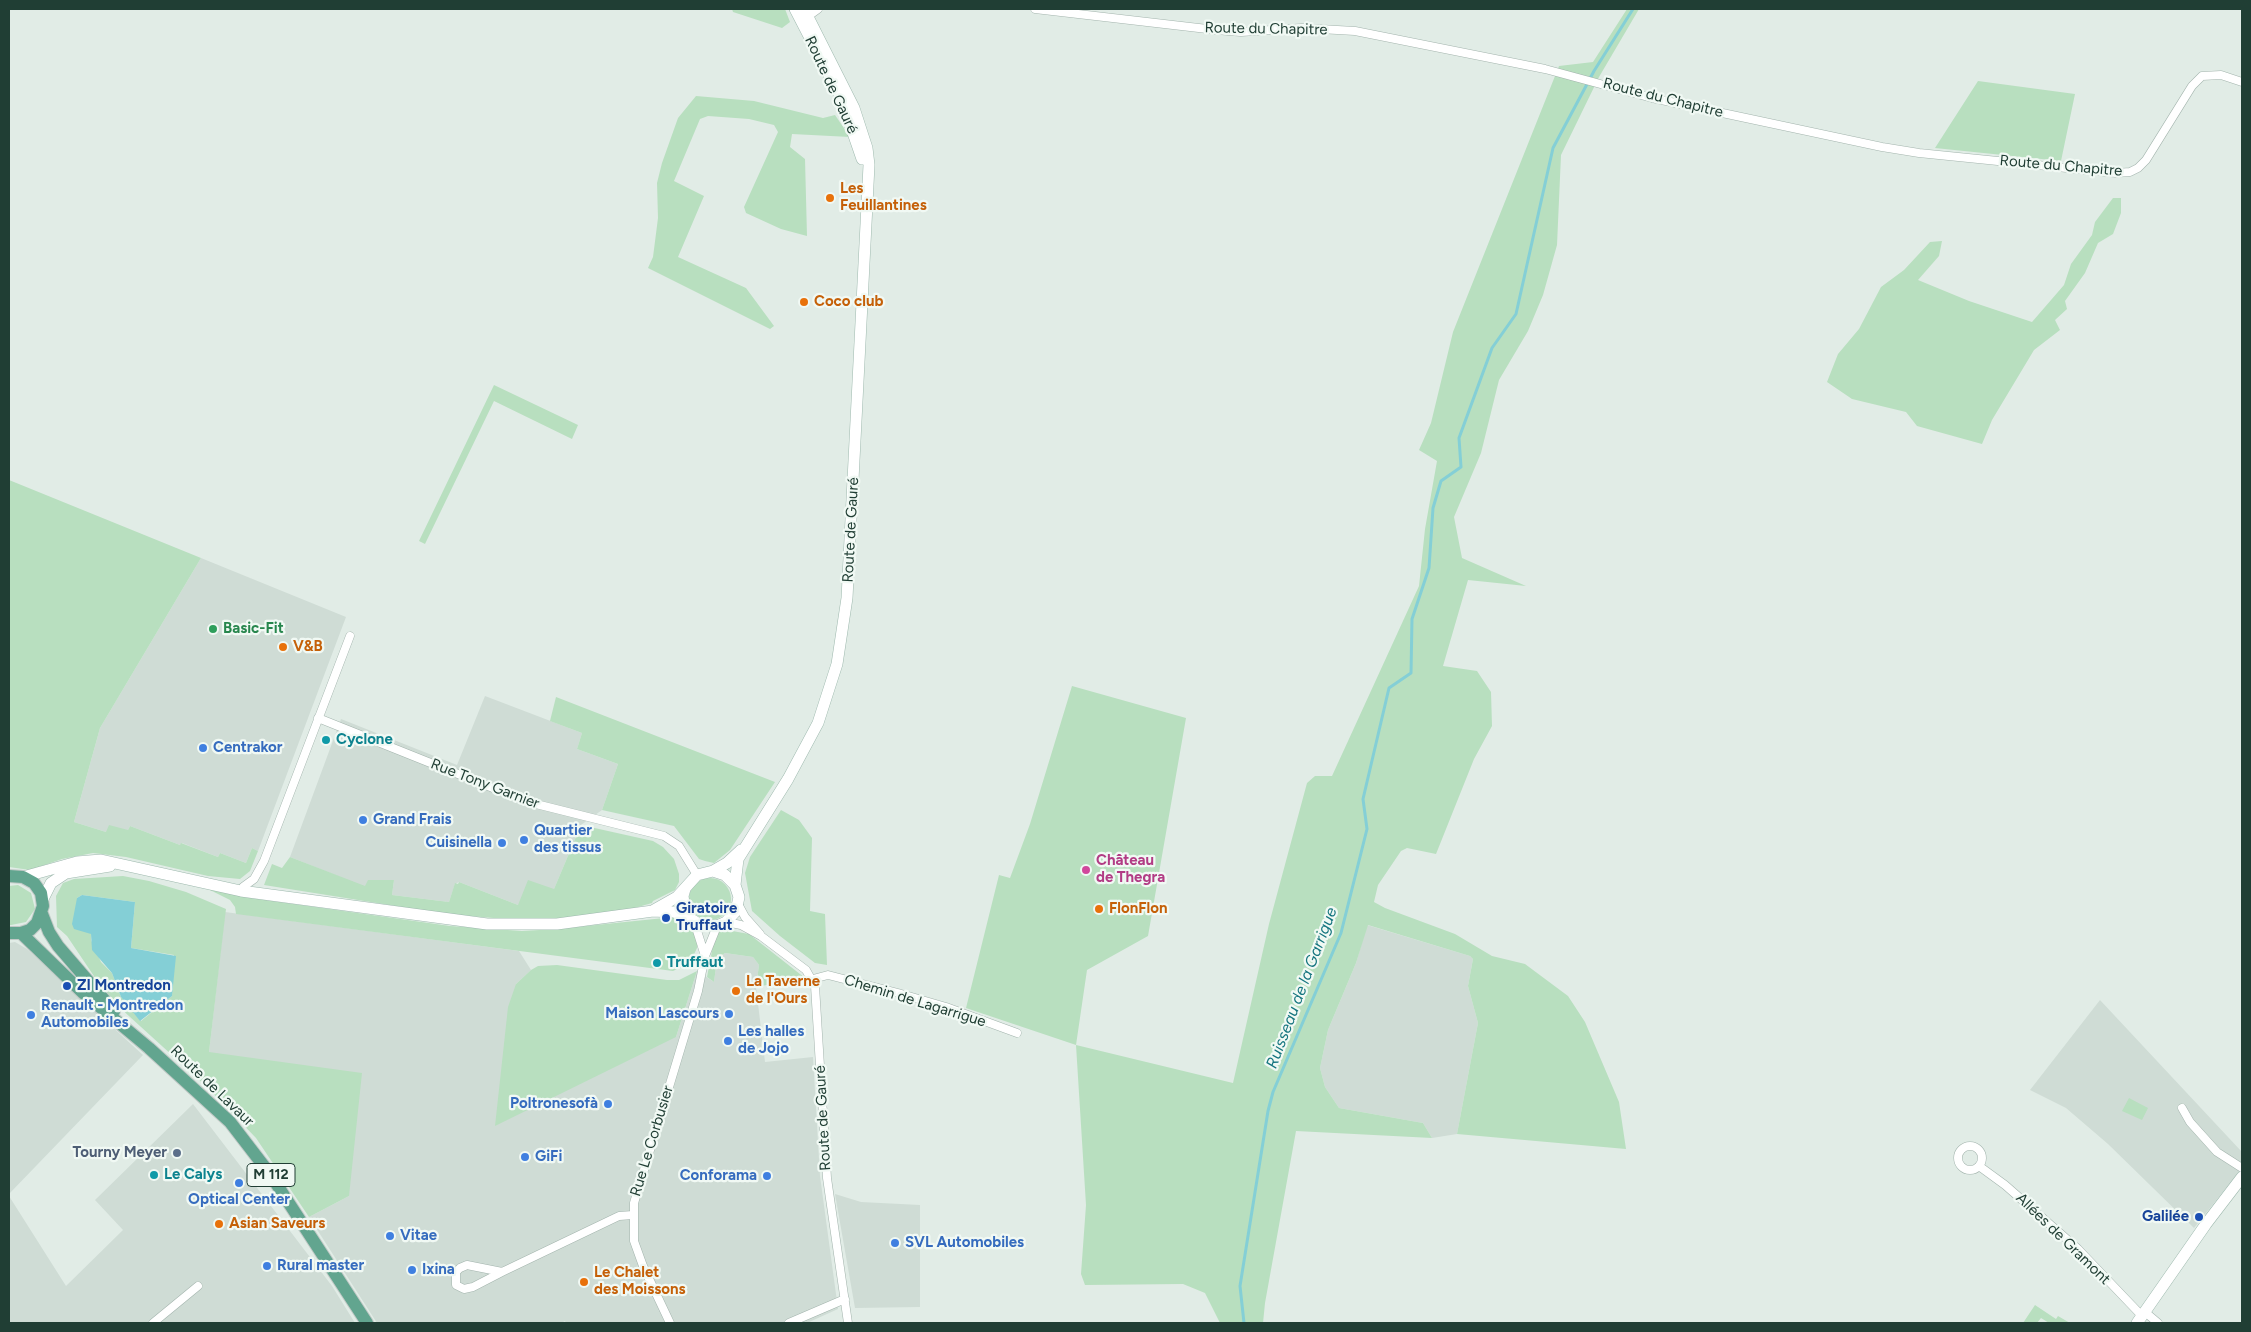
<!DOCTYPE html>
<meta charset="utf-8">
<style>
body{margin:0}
#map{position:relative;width:2251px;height:1332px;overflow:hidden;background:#e1ece6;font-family:Figtree,sans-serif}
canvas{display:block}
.frame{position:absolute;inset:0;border:10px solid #203e34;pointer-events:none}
</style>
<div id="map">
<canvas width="2251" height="1332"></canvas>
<div class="frame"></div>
</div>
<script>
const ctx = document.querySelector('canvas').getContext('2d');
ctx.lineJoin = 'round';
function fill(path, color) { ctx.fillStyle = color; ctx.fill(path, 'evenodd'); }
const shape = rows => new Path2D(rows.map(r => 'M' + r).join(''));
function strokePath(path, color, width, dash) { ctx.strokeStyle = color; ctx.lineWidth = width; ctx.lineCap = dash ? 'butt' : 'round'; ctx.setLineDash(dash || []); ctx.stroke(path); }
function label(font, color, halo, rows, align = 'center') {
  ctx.font = font + ' Figtree,sans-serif'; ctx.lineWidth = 4.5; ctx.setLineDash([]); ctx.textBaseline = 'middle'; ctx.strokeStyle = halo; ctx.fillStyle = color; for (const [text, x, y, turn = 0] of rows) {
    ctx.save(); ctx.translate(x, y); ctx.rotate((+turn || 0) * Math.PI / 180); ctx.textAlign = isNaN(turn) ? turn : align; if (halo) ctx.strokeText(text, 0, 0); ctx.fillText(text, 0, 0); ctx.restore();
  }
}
fill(shape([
 [201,558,346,617,258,851,252,848,246,863,220,853,218,857,182,843,180,845,130,826,128,830,106,832,74,822,100,728],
 [485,696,582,733,577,749,618,764,602,810,581,825,554,889,518,905,459,882,455,884,449,902,392,895,394,880,365,887,290,857,341,719,457,765],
 [225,912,519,951,531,970,516,984,676,1037,697,971,714,982,717,959,725,953,753,957,759,965,756,987,765,1062,813,1057,820,1176,838,1309,807,1323,566,1323,565,1321,561,1323,377,1323,309,1217,349,1196,209,1052],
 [1367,925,1470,956,1473,959,1468,986,1478,1023,1457,1134,1432,1138,1423,1123,1339,1108,1325,1087,1320,1068,1328,1030,1356,963],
 [15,942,27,949,143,1055,9,1194,9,943],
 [2100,1000,2242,1152,2242,1168,2194,1228,2108,1144,2066,1108,2030,1090],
 [193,1104,332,1286,355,1323,9,1323,9,1196,66,1286,123,1230,95,1200],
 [835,1194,861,1202,920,1205,920,1307,855,1308]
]), '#cfdcd5');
fill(shape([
 [732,9,785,9,790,22,782,28,733,12],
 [1627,9,1639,9,1599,77,1561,155,1557,245,1543,295,1528,331,1499,380,1481,453,1454,517,1462,558,1526,586,1468,580,1443,666,1477,671,1491,692,1492,726,1474,759,1436,854,1407,848,1401,851,1378,885,1374,902,1385,908,1455,934,1492,956,1525,964,1568,996,1585,1022,1619,1102,1626,1149,1457,1134,1478,1023,1468,986,1473,959,1470,956,1368,925,1356,963,1328,1030,1320,1068,1325,1087,1339,1108,1423,1123,1432,1138,1296,1131,1265,1303,1263,1323,1220,1323,1205,1293,1183,1284,1085,1285,1081,1274,1086,1205,1076,1045,966,1008,999,875,1010,878,1030,824,1072,686,1186,718,1148,936,1087,970,1076,1045,1233,1083,1269,924,1307,783,1315,776,1332,776,1419,586,1425,529,1437,461,1419,450,1431,423,1453,332,1559,66,1593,62],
 [1978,81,2075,94,2061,161,1935,148],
 [696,96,754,101,823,118,835,115,850,137,792,134,790,147,805,159,807,236,781,229,746,213,744,207,778,132,774,125,749,119,708,116,700,119,674,181,704,196,678,257,746,288,774,326,770,329,648,268,653,257,658,218,657,183,662,163,678,118],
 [2113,198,2121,198,2121,213,2113,234,2098,243,2085,273,2065,301,2067,309,2055,320,2060,330,2034,350,1992,420,1982,444,1917,426,1906,412,1852,399,1827,382,1838,354,1859,329,1881,287,1904,270,1930,242,1942,241,1939,256,1918,280,1969,301,2032,322,2064,285,2071,264,2092,235,2095,222],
 [494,385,578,425,572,439,494,401,425,544,419,541],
 [9,480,201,558,100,728,74,822,106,832,109,825,128,830,130,826,180,845,181,843,218,857,220,853,246,863,252,848,258,851,250,871,240,879,208,876,126,857,93,853,62,859,30,870,9,867],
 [556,697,775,782,730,850,714,863,705,861,699,859,674,826,602,810,618,764,577,749,582,733,550,721],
 [781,810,799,820,812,838,810,911,825,914,827,965,815,963,780,936,752,911,745,873,750,857],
 [581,825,653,841,663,847,674,859,679,874,679,882,675,890,653,901,652,903,624,911,578,917,517,920,446,914,264,885,272,864,282,868,290,857,365,886,368,880,394,880,392,895,449,902,455,883,458,884,459,882,518,905,528,880,554,889],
 [123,876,149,881,186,892,226,909,209,1052,362,1073,349,1196,309,1217,256,1138,206,1086,108,997,67,936,57,927,56,896,63,883,74,879],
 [82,895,135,902,131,948,174,955,172,996,141,1021,121,997,112,973,101,962,91,940,91,934,77,898],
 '689 899a21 21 0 1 1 42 0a21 21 0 1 1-42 0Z',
 [18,885,31,893,35,909,26,922,11,925,9,925,9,886],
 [208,889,251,898,450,926,522,931,557,929,674,917,690,925,696,937,695,939,697,939,697,948,690,963,673,971,236,914,235,907,230,900],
 [727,930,749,934,805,978,756,987,759,965,753,957,725,953,717,959,714,982,707,977,715,935,719,932],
 [557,965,667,980,679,980,697,971,676,1037,495,1126,508,1007,516,984,531,970,538,966],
 [2129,1098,2148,1108,2142,1120,2122,1111],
 [2035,1305,2056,1319,2058,1316,2070,1323,2049,1323,2041,1318,2037,1323,2023,1323]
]), '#b8dfbf');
fill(shape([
 [82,895,135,902,131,948,176,956,172,996,140,1021,121,997,112,973,92,950,91,934,74,929,72,924,77,898]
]), '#84cfd6');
strokePath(shape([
 [1244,1323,1240,1286,1268,1111,1273,1092,1341,933,1367,829,1363,799,1389,688,1411,673,1412,619,1429,568,1433,508,1441,481,1461,467,1459,438,1492,348,1516,314,1553,148,1594,71,1633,9]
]), '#84cfd6', 3);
const street = shape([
 [1035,9,1216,30,1241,32,1302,28,1355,31,1545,69,1652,98,1882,147,1919,153,2116,173,2130,172,2138,168,2146,160,2192,86,2202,76,2221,75,2242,82],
 [803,17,807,17,818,9],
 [318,718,528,802,664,836,679,846,697,875],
 [241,891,243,887,254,879,264,861,350,636],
 [738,904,745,917,760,934],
 [694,921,705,956],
 [726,922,741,925,761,936,806,970,815,986,827,1178,848,1323],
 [813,979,828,975,898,993,946,1007,1017,1033],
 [2182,1108,2190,1122,2217,1152,2242,1168],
 '1958 1158a12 12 0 1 1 24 0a12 12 0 1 1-24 0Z',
 [1979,1166,2005,1185,2078,1249,2142,1316],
 [502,1272,473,1287,464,1289,456,1285,456,1272,460,1268,467,1265,502,1272,619,1216,633,1215],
 [2145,1312,2158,1323],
 [153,1323,198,1286],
 [670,1323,643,1266,634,1241,634,1203,698,991,705,956,717,926],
 [789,1323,845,1299]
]);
const secondary = shape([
 [795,9,841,98,862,159],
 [713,871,727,863,741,850],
 [23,877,77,862,101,860,241,891,487,924,557,924,653,911,673,912,689,916],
 [735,885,738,859,788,779,818,723,837,664,847,598,869,165,867,148,854,108,804,9],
 [43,899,51,883,66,873,110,866],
 [654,910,677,897,697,875,713,871,725,875,735,885,739,897,736,911,726,922,717,926,699,924,691,919,685,910,683,896,685,889],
 [2137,1323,2206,1224,2242,1177]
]);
const primary = shape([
 [9,876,23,877,34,883,41,893,43,906,37,923,30,930,21,933,9,933],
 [42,914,49,932,58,946,114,1011],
 [21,933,83,993,149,1048,230,1122,270,1174,367,1323]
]);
strokePath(street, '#a3b4ad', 9);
strokePath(secondary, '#9eb9ae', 12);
strokePath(primary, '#c1c9c6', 14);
strokePath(street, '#fff', 8);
strokePath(secondary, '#fff', 11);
strokePath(primary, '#62a58f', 12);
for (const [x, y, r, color] of [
 [830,198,5,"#e8710a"],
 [804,302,5,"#e8710a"],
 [213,629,5,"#2e9e5b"],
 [283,647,5,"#e8710a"],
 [326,740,5,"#0f9aa8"],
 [203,748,5,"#3f7fe0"],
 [363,820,5,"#3f7fe0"],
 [524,840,5,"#3f7fe0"],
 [502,843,5,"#3f7fe0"],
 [1086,870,5,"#d1479c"],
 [1099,909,5,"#e8710a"],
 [666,918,5,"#1a4fb4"],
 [657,963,5,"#0f9aa8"],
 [67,986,5,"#1a4fb4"],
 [736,991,5,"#e8710a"],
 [729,1014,5,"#3f7fe0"],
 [31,1015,5,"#3f7fe0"],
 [728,1041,5,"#3f7fe0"],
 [608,1104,5,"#3f7fe0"],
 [177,1153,5,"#5c6f8a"],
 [525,1157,5,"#3f7fe0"],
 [154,1175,5,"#0f9aa8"],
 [767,1176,5,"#3f7fe0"],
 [239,1183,5,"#3f7fe0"],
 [2199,1217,5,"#1a4fb4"],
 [219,1224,5,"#e8710a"],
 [390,1236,5,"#3f7fe0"],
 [895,1243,5,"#3f7fe0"],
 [267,1266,5,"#3f7fe0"],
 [412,1270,5,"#3f7fe0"],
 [584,1282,5,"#e8710a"]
]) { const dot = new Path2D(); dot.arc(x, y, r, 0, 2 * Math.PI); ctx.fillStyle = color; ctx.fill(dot); strokePath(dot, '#f1f9f4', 2); }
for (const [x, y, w] of [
 [271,1175,48]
]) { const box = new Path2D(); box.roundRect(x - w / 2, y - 11.5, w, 23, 4); ctx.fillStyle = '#f1f9f4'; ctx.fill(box); strokePath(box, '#203e34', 1); }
label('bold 14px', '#203e34', null, [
 ["M 112",271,1175]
]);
label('15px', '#203e34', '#f1f9f4', [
 ["Route du Chapitre",1266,29,1],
 ["Route de Gauré",831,85,65],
 ["Route du Chapitre",1663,98,14],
 ["Route du Chapitre",2061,166,5],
 ["Route de Gauré",851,530,-87],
 ["Rue Tony Garnier",485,784,21],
 ["Chemin de Lagarrigue",915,1001,17],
 ["Route de Lavaur",212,1086,44],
 ["Route de Gauré",823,1118,-93],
 ["Rue Le Corbusier",652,1141,-73],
 ["Allées de Gramont",2063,1239,44]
]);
label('bold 15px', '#c56008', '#f1f9f4', [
 ["Les",840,189],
 ["Feuillantines",840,206],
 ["Coco club",814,302],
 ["V&B",293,647],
 ["FlonFlon",1109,909],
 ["La Taverne",746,982],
 ["de l'Ours",746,999],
 ["Asian Saveurs",229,1224],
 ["Le Chalet",594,1273],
 ["des Moissons",594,1290]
], 'left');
label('bold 15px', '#27864d', '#f1f9f4', [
 ["Basic-Fit",223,629]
], 'left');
label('bold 15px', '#0d838f', '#f1f9f4', [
 ["Cyclone",336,740],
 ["Truffaut",667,963],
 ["Le Calys",164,1175]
], 'left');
label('bold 15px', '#366cbe', '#f1f9f4', [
 ["Centrakor",213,748],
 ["Grand Frais",373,820],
 ["Quartier",534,831],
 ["des tissus",534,848],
 ["Cuisinella",492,843,"right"],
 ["Renault - Montredon",41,1006],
 ["Automobiles",41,1023],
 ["Maison Lascours",719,1014,"right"],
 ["Les halles",738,1032],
 ["de Jojo",738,1049],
 ["Poltronesofà",598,1104,"right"],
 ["GiFi",535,1157],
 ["Conforama",757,1176,"right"],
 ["Optical Center",239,1200,"center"],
 ["Vitae",400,1236],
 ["SVL Automobiles",905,1243],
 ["Rural master",277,1266],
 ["Ixina",422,1270]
], 'left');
label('bold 15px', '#b23c85', '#f1f9f4', [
 ["Château",1096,861],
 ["de Thegra",1096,878]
], 'left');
label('bold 15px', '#164399', '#f1f9f4', [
 ["Giratoire",676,909],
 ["Truffaut",676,926],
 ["ZI Montredon",77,986],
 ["Galilée",2189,1217,"right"]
], 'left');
label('bold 15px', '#4e5e75', '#f1f9f4', [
 ["Tourny Meyer",167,1153]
], 'right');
label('italic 16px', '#15757f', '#f1f9f4', [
 ["Ruisseau de la Garrigue",1302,988,-69]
]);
</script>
